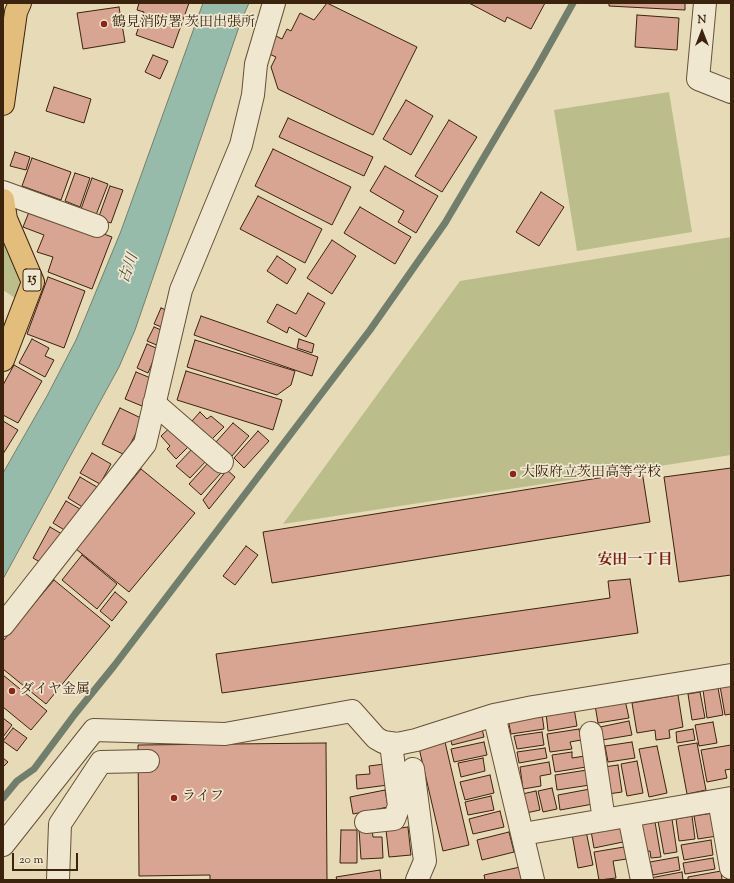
<!DOCTYPE html>
<meta charset="utf-8">
<style>
body{margin:0}
#map{position:relative;width:734px;height:883px;overflow:hidden;background:#e6dab7;font-family:"Sorts Mill Goudy",serif}
canvas{display:block}
.frame{position:absolute;inset:0;border:4px solid #3b230e;pointer-events:none}
.north{position:absolute;left:682px;top:12px;width:40px;height:40px;-webkit-text-stroke:3px #efe7d0;paint-order:stroke;rotate:0deg;font-size:11px;font-weight:700;line-height:16px;text-align:center;color:#3b230e}
.north::after{content:'';display:block;margin:auto;width:14px;height:18px;background:#3b230e;clip-path:polygon(50% 0,100% 100%,50% 72%,0 100%)}
.scale{position:absolute;left:12px;top:853px;width:66px;height:18px;box-sizing:border-box;border:2px solid #3b230e;border-top:0;padding-left:5px;font-size:12px;line-height:14px;white-space:nowrap;color:#3b230e;-webkit-text-stroke:3px #efe7d0;paint-order:stroke}
</style>
<div id="map">
<canvas width="734" height="883"></canvas>
<div class="frame"></div>
<div class="north">N</div>
<div class="scale">20 m</div>
</div>
<script>
const ctx = document.querySelector('canvas').getContext('2d');
ctx.lineJoin = 'round';
function fill(path, color) { ctx.fillStyle = color; ctx.fill(path, 'evenodd'); }
const shape = rows => new Path2D(rows.map(r => 'M' + r).join(''));
function strokePath(path, color, width, dash) { ctx.strokeStyle = color; ctx.lineWidth = width; ctx.lineCap = dash ? 'butt' : 'round'; ctx.setLineDash(dash || []); ctx.stroke(path); }
function label(font, color, halo, rows, align = 'center') {
  ctx.font = font + ' "Sorts Mill Goudy","Noto Serif JP",serif'; ctx.lineWidth = 3.5; ctx.setLineDash([]); ctx.textBaseline = 'middle'; ctx.strokeStyle = halo; ctx.fillStyle = color; for (const [text, x, y, turn = 0] of rows) {
    ctx.save(); ctx.translate(x, y); ctx.rotate((+turn || 0) * Math.PI / 180); ctx.textAlign = isNaN(turn) ? turn : align; if (halo) ctx.strokeText(text, 0, 0); ctx.fillText(text, 0, 0); ctx.restore();
  }
}
fill(shape([
 [669,92,692,232,577,251,554,110],
 [3,230,21,277,18,300,3,290],
 [731,237,731,455,283,524,460,281]
]), '#bbbe8a');
const water = shape([
 [203,3,249,3,241,21,135,330,119,367,3,579,3,473,47,396,76,340,121,231,203,3]
]);
fill(water, '#97bbab');
strokePath(water, '#727e6c', 1);
strokePath(shape([
 [3,798,17,781,34,769,75,714,114,666,370,330,445,223,536,69,573,3]
]), '#727e6c', 7);
const building = shape([
 [139,3,189,3,173,48,136,35,144,12,137,10,139,3],
 [327,3,417,47,373,135,278,89,271,67,276,57,267,53,276,36,282,39,287,29,291,31,300,13,314,20,327,3],
 [469,3,545,3,531,29,507,17,505,22,469,3],
 [609,3,685,3,685,10,609,6,609,3],
 [119,7,125,42,83,49,77,13,119,7],
 [637,15,679,18,677,50,635,47,637,15],
 [153,55,168,61,160,79,145,72,153,55],
 [54,87,91,99,84,123,46,111,54,87],
 [406,100,433,116,411,155,383,139,406,100],
 [288,118,373,157,364,176,279,137,288,118],
 [449,120,477,137,442,192,415,176,449,120],
 [273,149,351,187,332,225,255,186,273,149],
 [15,152,30,157,26,170,10,166,15,152],
 [32,158,71,172,61,200,22,186,32,158],
 [385,166,438,196,416,233,398,222,404,211,370,191,385,166],
 [75,173,90,178,80,207,65,201,75,173],
 [92,178,108,184,96,215,81,209,92,178],
 [110,186,123,190,111,223,98,219,110,186],
 [541,192,564,207,539,246,516,232,541,192],
 [258,196,322,229,305,263,240,229,258,196],
 [31,207,112,237,92,289,48,272,53,257,37,252,44,235,23,227,31,207],
 [360,207,411,237,395,264,344,233,360,207],
 [332,240,356,256,332,294,307,278,332,240],
 [277,256,296,269,287,284,267,271,277,256],
 [48,277,85,291,64,348,27,334,48,277],
 [308,293,325,303,306,337,289,327,287,333,267,322,277,304,296,314,308,293],
 [161,308,171,312,164,328,154,324,161,308],
 [201,316,318,357,312,376,194,335,201,316],
 [154,327,166,332,159,346,147,341,154,327],
 [32,339,49,348,45,356,54,360,45,377,19,363,32,339],
 [299,339,314,344,312,353,297,348,299,339],
 [195,340,295,371,291,385,277,395,187,367,195,340],
 [147,344,158,349,148,373,137,368,147,344],
 [14,365,42,381,18,423,3,415,3,385,14,365],
 [186,371,282,400,273,430,177,400,186,371],
 [136,372,153,379,142,406,125,399,136,372],
 [120,408,143,419,125,455,102,444,120,408],
 [200,412,207,419,211,416,224,427,212,439,192,421,200,412],
 [3,421,18,430,3,454,3,421],
 [175,423,193,442,176,459,167,449,170,446,161,436,175,423],
 [233,423,249,436,232,456,216,442,233,423],
 [258,431,269,441,244,468,234,458,258,431],
 [194,447,208,459,190,478,176,466,194,447],
 [92,453,111,464,100,484,80,473,92,453],
 [209,462,221,473,201,495,189,484,209,462],
 [731,468,731,575,679,582,664,477,731,468],
 [141,469,195,513,129,592,76,549,141,469],
 [227,470,235,477,209,509,203,500,227,470],
 [642,471,650,522,272,583,263,532,642,471],
 [80,477,97,487,84,508,68,498,80,477],
 [66,501,80,509,66,531,53,523,66,501],
 [50,527,62,534,45,565,33,558,50,527],
 [246,546,258,555,235,585,223,576,246,546],
 [82,555,117,584,97,609,62,580,82,555],
 [630,579,638,633,222,693,216,654,610,598,608,581,630,579],
 [54,580,110,626,46,704,3,669,3,641,54,580],
 [115,592,127,602,112,621,100,611,115,592],
 [3,675,47,711,31,730,3,707,3,675],
 [731,684,731,714,725,715,720,686,731,684],
 [718,688,723,715,707,718,703,690,718,688],
 [700,692,705,718,692,720,688,694,700,692],
 [678,695,683,727,669,730,670,738,656,740,655,730,637,733,632,703,678,695],
 [625,700,629,718,598,723,595,705,625,700],
 [574,708,577,726,548,731,546,713,574,708],
 [542,714,544,729,511,734,508,719,542,714],
 [3,718,12,725,3,737,3,718],
 [629,721,632,735,602,740,600,727,629,721],
 [713,722,717,743,699,746,695,725,713,722],
 [481,725,484,737,452,745,449,733,481,725],
 [13,728,27,738,17,751,3,741,13,728],
 [579,729,581,740,570,742,572,749,550,752,547,734,579,729],
 [693,729,695,740,677,743,676,732,693,729],
 [542,732,544,745,517,749,514,736,542,732],
 [445,742,469,845,443,851,419,748,445,742],
 [484,742,487,755,454,762,451,749,484,742],
 [632,742,635,758,608,762,605,746,632,742],
 [326,743,327,880,210,880,210,875,139,876,138,745,326,743],
 [697,743,706,790,687,794,678,746,697,743],
 [731,745,731,769,725,770,727,778,707,782,701,750,731,745],
 [657,746,667,793,649,797,639,749,657,746],
 [545,748,547,758,519,763,517,752,545,748],
 [572,752,572,758,585,756,586,767,555,772,552,755,572,752],
 [3,758,8,762,3,767,3,758],
 [483,758,485,771,461,777,458,763,483,758],
 [637,761,643,793,627,796,621,764,637,761],
 [549,762,551,774,540,776,541,786,523,789,520,767,549,762],
 [385,764,388,785,357,789,356,775,370,774,369,766,385,764],
 [618,765,622,792,608,794,604,767,618,765],
 [587,770,590,785,557,790,555,775,587,770],
 [490,775,494,793,465,800,460,782,490,775],
 [552,788,557,809,543,812,538,791,552,788],
 [590,789,593,804,560,810,558,795,590,789],
 [385,790,388,807,353,814,350,797,385,790],
 [536,791,540,810,526,813,522,794,536,791],
 [491,796,494,810,468,815,465,802,491,796],
 [500,811,504,827,473,834,469,819,500,811],
 [713,813,717,836,698,839,694,816,713,813],
 [692,816,695,839,679,841,676,819,692,816],
 [672,819,677,852,664,854,658,821,672,819],
 [655,822,661,857,651,858,650,851,643,852,638,825,655,822],
 [620,826,623,842,594,848,591,831,620,826],
 [408,827,411,855,389,857,386,830,408,827],
 [359,829,372,829,373,837,382,837,383,858,361,859,359,829],
 [341,830,357,830,357,863,340,863,341,830],
 [586,831,593,865,578,868,572,834,586,831],
 [509,832,514,852,482,860,477,840,509,832],
 [711,840,713,855,684,860,681,845,711,840],
 [624,847,627,859,613,861,616,878,599,880,594,852,624,847],
 [678,857,680,870,653,875,650,862,678,857],
 [713,858,715,869,685,874,683,863,713,858],
 [520,867,523,880,485,880,484,875,520,867],
 [380,870,381,880,337,880,336,877,380,870],
 [721,871,722,880,688,880,688,877,721,871],
 [682,872,683,880,650,880,650,878,682,872]
]);
fill(building, '#d8a593');
strokePath(building, '#3b230e', 1);
const minor = shape([
 [705,3,698,79,731,92],
 [3,192,97,226],
 [154,403,222,462],
 [3,625,145,444,181,290,241,145,253,95,256,64,274,3],
 [494,715,533,880],
 [591,733,604,820],
 [413,769,425,861,417,880],
 [719,800,731,868],
 [629,816,642,880],
 [366,822,394,819,399,806,391,744],
 [523,834,731,798],
 [3,845,94,730,225,734,352,711,376,738,383,742,397,744,416,740,494,715,533,707,731,675],
 [58,880,60,824,101,762,148,761]
]);
const major = shape([
 [3,104,16,12,20,3],
 [3,200,6,219,33,282,3,360]
]);
strokePath(minor, '#665138', 24);
strokePath(major, '#3b230e', 24);
strokePath(minor, '#efe7d0', 22);
strokePath(major, '#e3bd7c', 22);
for (const [x, y, r, color] of [
 [104,24,4,"#8f2418"],
 [513,474,4,"#8f2418"],
 [12,691,4,"#8f2418"],
 [174,798,4,"#8f2418"]
]) { const dot = new Path2D(); dot.arc(x, y, r, 0, 2 * Math.PI); ctx.fillStyle = color; ctx.fill(dot); strokePath(dot, '#efe7d0', 1.5); }
for (const [x, y, w] of [
 [32,280,18]
]) { const box = new Path2D(); box.roundRect(x - w / 2, y - 11, w, 22, 3); ctx.fillStyle = '#efe7d0'; ctx.fill(box); strokePath(box, '#3b230e', 1); }
label('bold 13px', '#3b230e', null, [
 ["15",32,280]
]);
label('14px', '#3b230e', '#efe7d0', [
 ["鶴見消防署 茨田出張所",112,24],
 ["大阪府立茨田高等学校",521,474],
 ["ダイヤ金属",20,691],
 ["ライフ",182,798]
], 'left');
label('italic 15px', '#524935', '#efe7d0', [
 ["古川",130,269,-70]
]);
label('bold 15px', '#7a1f14', '#efe7d0', [
 ["安田一丁目",635,561]
]);
</script>
